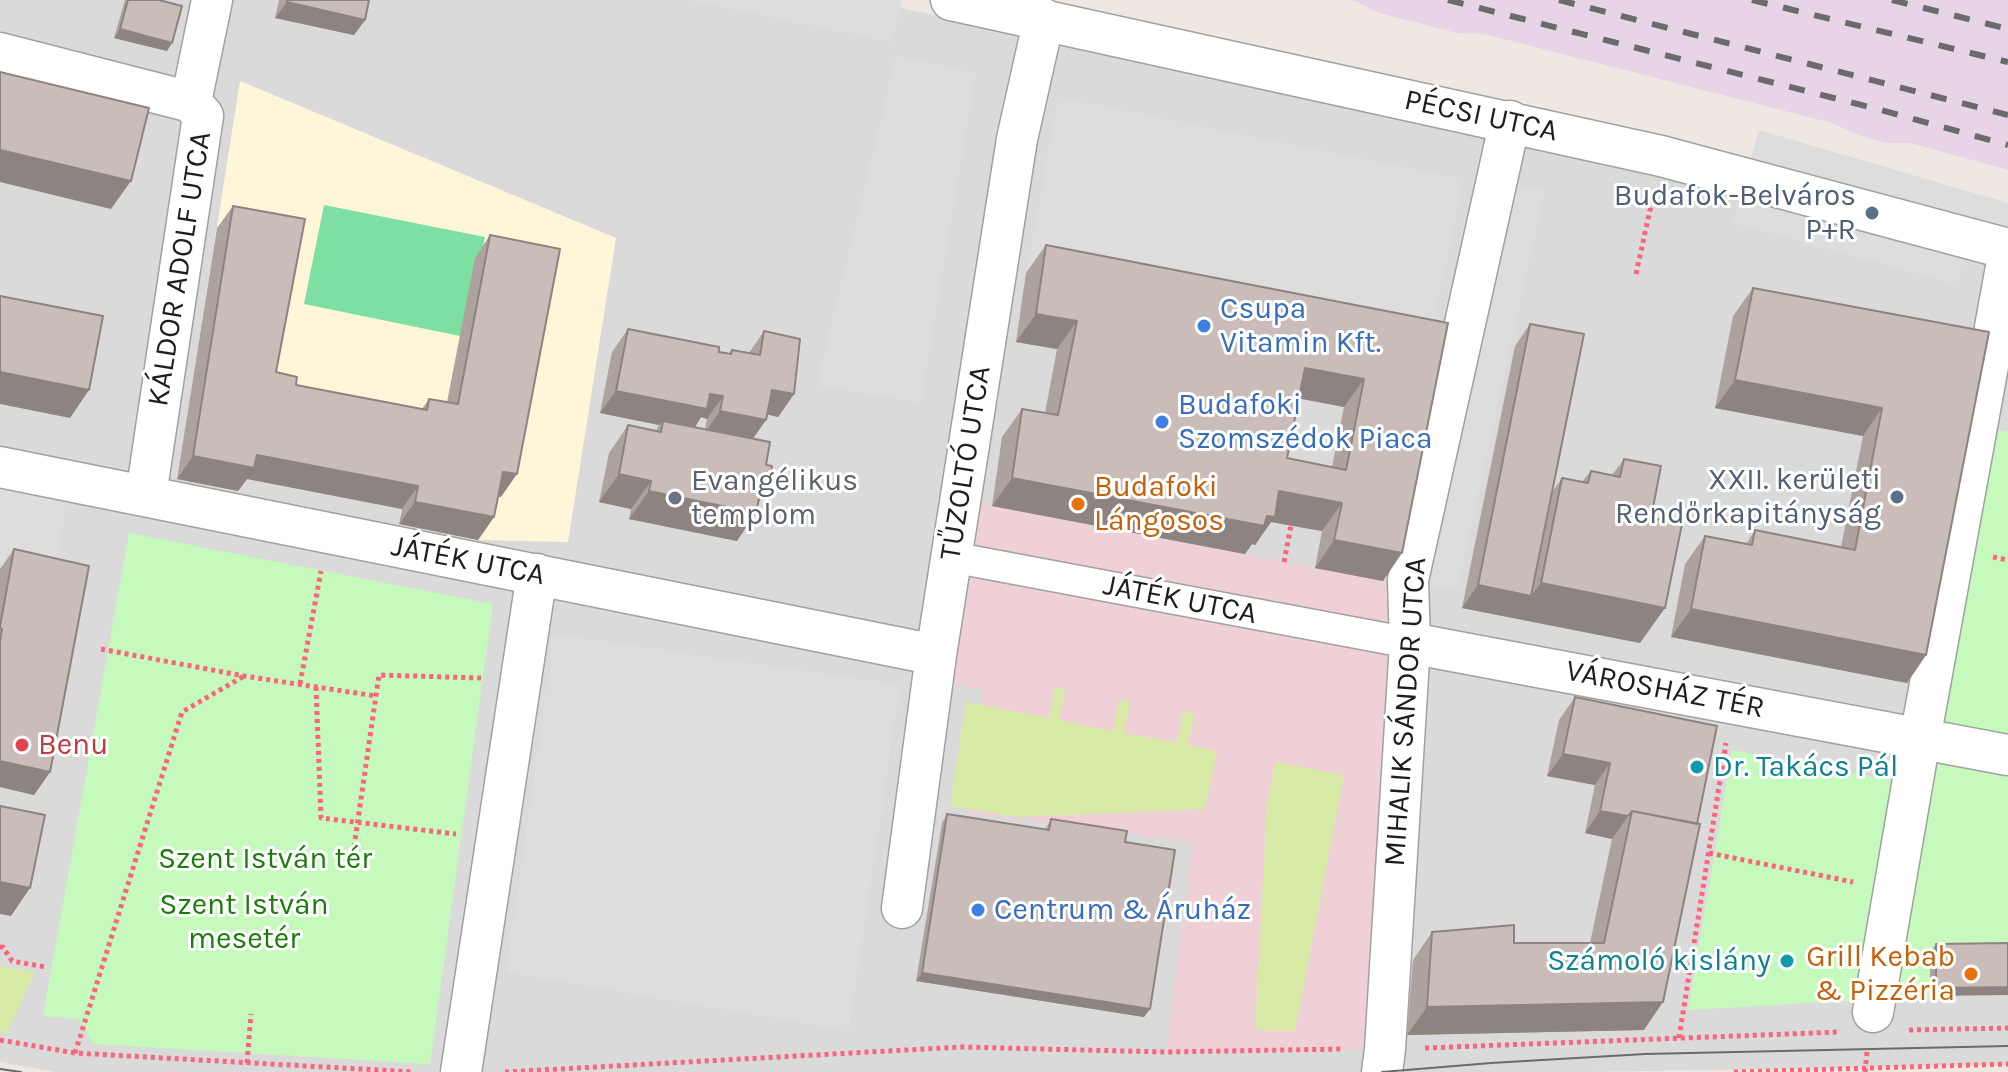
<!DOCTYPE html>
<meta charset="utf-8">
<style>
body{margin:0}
canvas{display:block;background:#eee7e2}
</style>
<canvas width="2008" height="1072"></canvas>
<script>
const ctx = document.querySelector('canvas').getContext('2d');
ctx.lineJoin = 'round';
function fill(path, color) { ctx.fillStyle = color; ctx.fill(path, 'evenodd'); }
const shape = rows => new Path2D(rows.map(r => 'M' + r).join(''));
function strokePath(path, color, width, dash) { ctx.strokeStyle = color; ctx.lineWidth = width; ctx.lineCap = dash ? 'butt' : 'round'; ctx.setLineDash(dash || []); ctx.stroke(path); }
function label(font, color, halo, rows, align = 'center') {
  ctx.font = font + ' Karla,sans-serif'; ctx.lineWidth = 6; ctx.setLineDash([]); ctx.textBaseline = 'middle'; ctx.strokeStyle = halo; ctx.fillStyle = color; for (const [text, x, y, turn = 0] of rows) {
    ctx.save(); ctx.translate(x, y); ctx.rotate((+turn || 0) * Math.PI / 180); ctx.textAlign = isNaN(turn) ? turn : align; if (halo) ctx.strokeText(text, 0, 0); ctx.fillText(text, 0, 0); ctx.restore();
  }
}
fill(shape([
 [0,0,865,0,1705,183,2008,269,2008,1065,1585,1072,56,1072,0,1062]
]), '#dbdada');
fill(shape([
 [960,500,1383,581,1410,643,1385,1049,1166,1052,1193,842,967,812,983,689,933,681]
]), '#f0d0d7');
fill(shape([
 [1347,0,2008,0,2008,170,1911,143,1885,143,1861,136,1832,123,1484,34,1457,33,1379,13,1357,2]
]), '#e7d4e7');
fill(shape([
 [240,81,616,238,568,542,478,540,399,524,401,509,241,478,238,491,177,479]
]), '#fff6da');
fill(shape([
 [1055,687,1065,689,1059,720,1113,731,1119,700,1130,701,1124,733,1177,743,1183,712,1194,714,1188,745,1217,751,1205,809,1018,817,950,806,966,702,1049,718],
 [1275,762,1344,775,1295,1031,1255,1030,1267,805],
 [0,966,35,972,7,1033,0,1032]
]), '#d7eaa6');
fill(shape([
 [1997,430,2008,432,2008,952,1930,952,1930,996,1688,1010,1732,750,1933,788],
 [129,533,493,604,430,1064,93,1044,79,1019,43,1016]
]), '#c6fabd');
fill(shape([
 [324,205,485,237,465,337,304,304]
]), '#7edfa3');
fill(shape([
 [685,0,902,0,893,42],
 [896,56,976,73,921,403,817,385],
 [1058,97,1463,179,1428,351,1027,273],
 [1759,130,2008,203,2008,270,1964,258,1956,284,1733,223],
 [1496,180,1545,190,1457,591,1408,580],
 [0,483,68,496,52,579,0,569],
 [554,634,900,685,849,1031,506,972]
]), '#ddd');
const pedestrian = shape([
 [951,557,1410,643]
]);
const minor = shape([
 [951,0,1661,156,2008,249],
 [0,53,191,102],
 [191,102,212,0],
 [0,467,936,655],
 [146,495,203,116,191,102],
 [1410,643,2008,755],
 [902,908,936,655,1017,139,1044,19],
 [1873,1012,1920,739,2008,256],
 [461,1072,537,574],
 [1382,1072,1385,1049,1410,643,1408,580,1510,121]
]);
strokePath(pedestrian, '#a1a1a1', 33);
strokePath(minor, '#a1a1a1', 43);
strokePath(shape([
 [1636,274,1653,196],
 [1993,557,2008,560],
 [1284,562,1291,525],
 [101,649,244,676,376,696],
 [300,684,321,571],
 [316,687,321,818,456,834],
 [354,847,379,675,481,678],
 [1709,853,1853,882],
 [0,947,3,947,12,961,46,967],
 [1909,1030,2008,1028],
 [1679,1038,1726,743],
 [0,1040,75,1053,414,1072],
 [1425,1048,1839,1032],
 [75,1053,182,712,244,676],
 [247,1063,251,1014],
 [505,1072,961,1047,1166,1052,1343,1049],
 [1734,1072,2008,1064],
 [1865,1072,1867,1052]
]), '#fc6579', 5, [4, 4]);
strokePath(pedestrian, '#fff', 30);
strokePath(minor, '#fff', 40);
strokePath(shape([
 [0,1069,21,1072],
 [1382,1072,1491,1063,1645,1054,2008,1046]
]), '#6b6b6b', 2);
strokePath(shape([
 [1448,0,1877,109,2008,145],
 [1559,0,2008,115],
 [1752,0,2008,62],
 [1892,0,2008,29]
]), '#6b6b6b', 6, [16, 16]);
fill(shape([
 [125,0,159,0,167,51,114,38],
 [279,0,369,0,365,20,354,35,275,18],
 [233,206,276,372,296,385,422,409,429,399,447,402,475,258,490,235,501,497,498,496,494,517,478,540,399,524,402,509,247,479,238,491,177,479,217,228],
 [1046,245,1448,323,1383,581,1315,568,1322,531,1271,522,1255,545,1252,544,1245,554,992,506,1002,437,1022,409,1045,413,1057,349,1016,342,1026,273],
 [1299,398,1344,407,1332,467,1287,458],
 [1753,288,1989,332,1926,655,1907,683,1671,637,1685,564,1705,536,1746,544,1755,530,1841,547,1863,436,1715,408,1733,316],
 [1530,324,1553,491,1562,478,1582,482,1591,471,1612,475,1624,459,1651,518,1640,643,1462,608,1515,346],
 [628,329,729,354,732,350,749,353,764,331,794,394,778,417,767,414,753,438,758,502,737,541,629,519,631,509,599,502,609,453,628,425,656,431,659,425,600,413,612,352],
 [701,417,707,419,705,429,695,427],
 [14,549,50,772,34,795,0,787,0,569],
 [1575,697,1717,726,1644,1030,1407,1035,1413,960,1432,932,1514,943,1590,943,1612,839,1585,833,1595,785,1547,776,1559,720],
 [947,814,1045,830,1051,819,1125,842,1144,1017,916,981,942,823],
 [2008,943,1930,996,1930,952,1936,944]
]), '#aea29e');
fill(shape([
 [287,2,365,20,354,35,275,18],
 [120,29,172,43,167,51,114,38],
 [0,150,131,181,111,209,0,182],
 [1036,314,1077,321,1057,349,1016,342],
 [1305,368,1364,379,1344,407,1286,396],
 [0,372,89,390,70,418,0,404],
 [1735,380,1882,408,1863,436,1715,408],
 [772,390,794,394,778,417,756,412],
 [616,391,710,394,723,396,707,419,701,417,692,432,663,421,659,425,600,413],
 [720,411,766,420,750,443,704,434],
 [257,455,418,486,402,509,247,479,238,491,177,479,193,456],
 [503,472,517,474,501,497,487,494],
 [619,474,651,481,631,509,599,502],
 [1012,478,1279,491,1342,503,1322,531,1271,522,1255,545,1252,544,1245,554,992,506],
 [761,489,767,490,752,512,756,513,737,541,629,519,649,491],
 [415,502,494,517,478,540,399,524],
 [1334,540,1402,553,1383,581,1315,568],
 [1541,583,1665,608,1640,643,1462,608,1478,585,1531,596],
 [1691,609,1926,655,1907,683,1671,637],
 [1563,754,1610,763,1595,785,1547,776],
 [0,761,50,772,34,795,0,787],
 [1600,811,1628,816,1612,839,1585,833],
 [0,882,30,888,11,916,0,914],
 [922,973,1150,1009,1144,1017,916,981],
 [2008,987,2008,995,1930,996,1936,988],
 [1663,1002,1644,1030,1407,1035,1427,1007]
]), '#8d8481');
const building = shape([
 [128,0,159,0,182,6,172,43,120,29,128,0],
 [287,0,369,0,365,20,287,2,287,0],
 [0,72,149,108,131,181,0,150,0,72],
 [233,206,305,219,276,372,297,377,296,385,427,410,429,399,458,404,490,235,560,249,517,474,503,472,494,517,415,502,418,486,257,455,254,468,193,456,233,206],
 [1046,245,1448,323,1402,553,1334,540,1342,503,1279,491,1275,517,1267,516,1264,526,1012,478,1022,409,1058,415,1077,321,1036,314,1046,245],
 [1305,368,1364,379,1346,470,1287,458,1305,368],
 [1753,288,1989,332,1926,655,1691,609,1705,536,1752,545,1755,530,1855,550,1882,408,1735,380,1753,288],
 [0,296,103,316,89,390,0,372,0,296],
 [1530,324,1584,334,1531,596,1478,585,1530,324],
 [628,329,719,347,719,352,731,354,732,350,760,355,764,331,800,339,794,394,772,390,766,420,720,411,723,396,710,394,707,409,616,391,628,329],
 [663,421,770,442,766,465,772,466,767,490,761,489,756,513,649,491,651,481,619,474,628,425,661,432,663,421],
 [1624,459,1661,466,1651,518,1682,524,1665,608,1541,583,1562,478,1588,483,1591,471,1620,477,1624,459],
 [14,549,89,566,50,772,0,761,0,641,2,629,0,628,0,626,14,549],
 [1575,697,1717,726,1697,824,1632,811,1628,816,1600,811,1610,763,1563,754,1575,697],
 [0,806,45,815,30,888,0,882,0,806],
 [1632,811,1700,824,1663,1002,1427,1007,1432,932,1514,925,1514,943,1604,943,1632,811],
 [947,814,1049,830,1051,819,1127,831,1125,842,1175,850,1150,1009,922,973,947,814],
 [2008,943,2008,987,1936,988,1936,944,2008,943]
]);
fill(building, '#cabcb8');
strokePath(building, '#8d8481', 2);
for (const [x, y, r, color] of [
 [1872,213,8,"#5c6f8a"],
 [1204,326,8,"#3f7fe0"],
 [1162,422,8,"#3f7fe0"],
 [1897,497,8,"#5c6f8a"],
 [675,498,8,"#6b7280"],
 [1078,504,8,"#e8710a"],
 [22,745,8,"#e0444e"],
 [1697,767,8,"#0f9aa8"],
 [978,910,8,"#3f7fe0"],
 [1787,961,8,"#0f9aa8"],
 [1971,974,8,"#e8710a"]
]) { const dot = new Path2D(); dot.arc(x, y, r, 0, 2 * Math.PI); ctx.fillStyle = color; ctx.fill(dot); strokePath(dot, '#fff', 3); }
label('30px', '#1d1d1d', '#fff', [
 ["PÉCSI UTCA",1481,116,12],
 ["KÁLDOR ADOLF UTCA",180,269,-81],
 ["TŰZOLTÓ UTCA",966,463,-81],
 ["JÁTÉK UTCA",468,561,11],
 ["JÁTÉK UTCA",1180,600,11],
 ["VÁROSHÁZ TÉR",1665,690,11],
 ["MIHALIK SÁNDOR UTCA",1406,712,-86]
]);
label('30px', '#4e5e75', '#fff', [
 ["Budafok-Belváros",1856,196],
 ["P+R",1856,230],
 ["XXII. kerületi",1881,480],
 ["Rendőrkapitányság",1881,514]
], 'right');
label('30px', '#366cbe', '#fff', [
 ["Csupa",1220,309],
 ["Vitamin Kft.",1220,343],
 ["Budafoki",1178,405],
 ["Szomszédok Piaca",1178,439],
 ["Centrum & Áruház",994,910]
], 'left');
label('30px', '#5b616d', '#fff', [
 ["Evangélikus",691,481],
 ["templom",691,515]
], 'left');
label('30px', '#c56008', '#fff', [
 ["Budafoki",1094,487],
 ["Lángosos",1094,521],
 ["Grill Kebab",1955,957,"right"],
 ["& Pizzéria",1955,991,"right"]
], 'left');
label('30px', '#be3a42', '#fff', [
 ["Benu",38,745]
], 'left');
label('30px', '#0d838f', '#fff', [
 ["Dr. Takács Pál",1713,767],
 ["Számoló kislány",1771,961,"right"]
], 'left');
label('30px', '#1a7c09', '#fff', [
 ["Szent István tér",265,859],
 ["Szent István",244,905],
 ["mesetér",244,939]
]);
</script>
